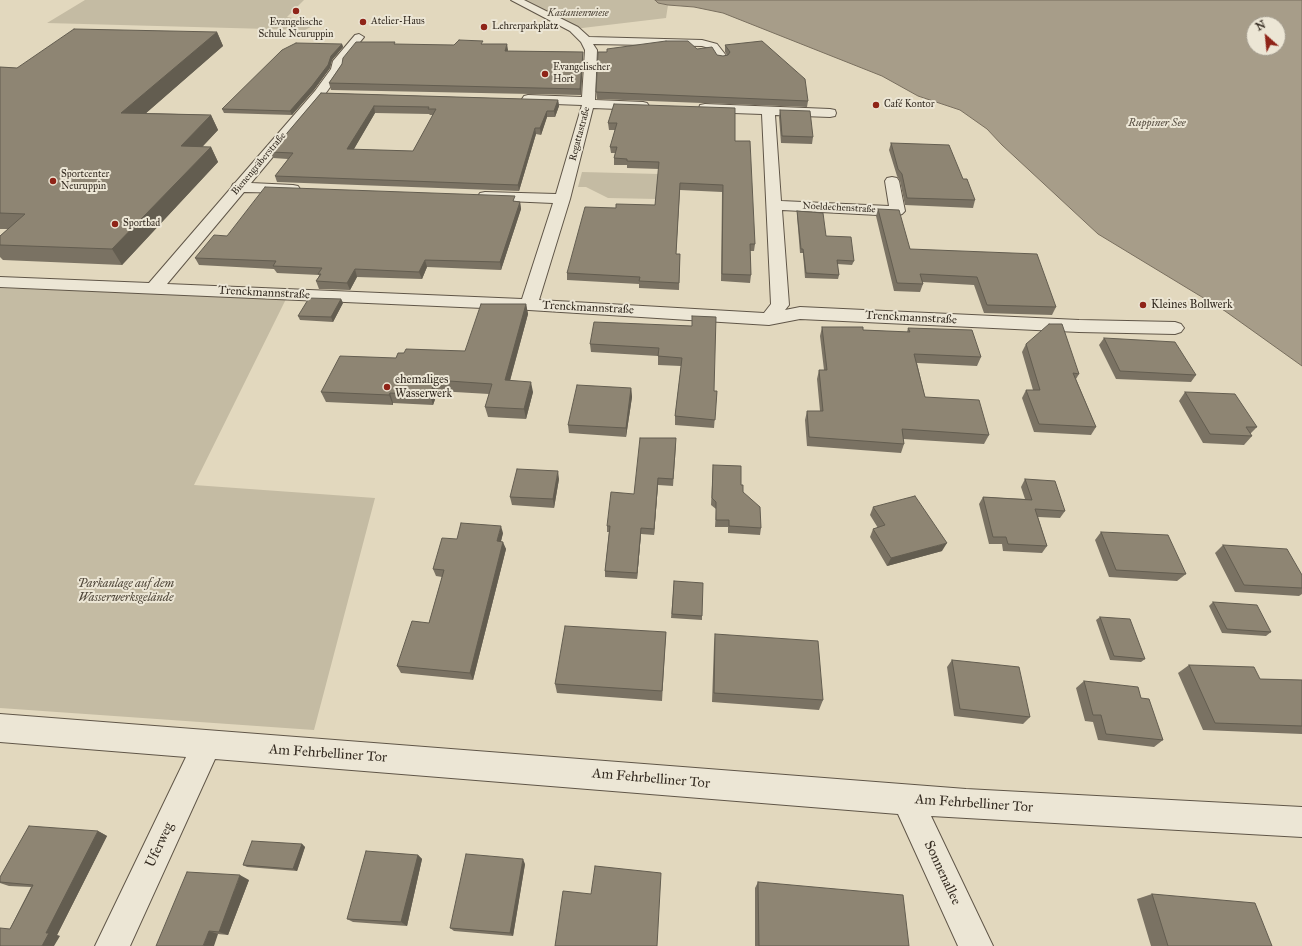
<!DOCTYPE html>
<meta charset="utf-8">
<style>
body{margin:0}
#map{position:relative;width:1302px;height:946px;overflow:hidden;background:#e2d8be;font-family:"IM FELL Great Primer",serif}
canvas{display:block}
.north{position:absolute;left:1246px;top:16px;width:40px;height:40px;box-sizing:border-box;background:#ece6d5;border:1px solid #a29b8d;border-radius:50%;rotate:333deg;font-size:11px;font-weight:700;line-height:16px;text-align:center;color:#342b21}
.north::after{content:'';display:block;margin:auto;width:14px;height:18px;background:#8f2418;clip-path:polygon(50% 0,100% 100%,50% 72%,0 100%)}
</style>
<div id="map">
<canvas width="1302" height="946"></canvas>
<div class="north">N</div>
</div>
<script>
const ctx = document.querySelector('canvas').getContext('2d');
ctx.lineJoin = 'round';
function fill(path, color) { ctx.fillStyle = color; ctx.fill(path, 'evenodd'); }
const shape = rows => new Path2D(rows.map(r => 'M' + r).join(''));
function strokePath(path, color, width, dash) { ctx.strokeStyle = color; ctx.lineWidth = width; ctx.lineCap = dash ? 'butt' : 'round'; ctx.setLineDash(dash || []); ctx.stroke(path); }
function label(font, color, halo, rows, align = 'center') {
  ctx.font = font + ' "IM FELL Great Primer",serif'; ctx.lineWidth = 4; ctx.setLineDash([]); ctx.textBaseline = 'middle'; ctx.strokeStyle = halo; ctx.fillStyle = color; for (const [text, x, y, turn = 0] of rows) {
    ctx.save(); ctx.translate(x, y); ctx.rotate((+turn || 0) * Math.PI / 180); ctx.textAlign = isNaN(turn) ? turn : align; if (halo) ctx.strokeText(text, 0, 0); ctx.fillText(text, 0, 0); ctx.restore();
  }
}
fill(shape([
 [85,0,304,0,287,17,320,22,305,30,47,23],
 [516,0,655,0,658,3,668,5,666,18,574,29],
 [582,172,659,174,657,199,608,198,586,187,578,187],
 [0,288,286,299,194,485,375,498,314,730,0,708]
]), '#c4bba3');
const water = shape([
 [655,0,1302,0,1302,366,1225,311,1098,234,1002,145,987,129,960,110,918,96,882,76,723,13,694,7,668,5,658,3,655,0],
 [1254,24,1278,24,1278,48,1254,48,1254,24]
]);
fill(water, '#a79d89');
strokePath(water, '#796f5f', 1);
const street = shape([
 [511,0,524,0,578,27,589,37,702,40,717,44,728,58,726,60,722,61,718,60,709,48,702,46,593,44,597,50,595,100,643,102,647,103,649,106,647,109,643,110,593,108,570,199,539,300,764,313,771,304,762,114,705,112,700,111,699,108,700,105,705,104,830,109,835,110,836,113,835,116,830,117,775,115,781,201,889,206,885,181,887,178,892,177,897,178,899,181,905,211,902,214,897,216,782,210,789,305,785,310,800,307,1079,320,1175,322,1181,324,1184,328,1181,332,1175,334,1079,332,800,319,769,325,529,310,0,287,0,277,149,283,231,188,233,184,235,183,315,91,331,69,333,61,355,35,359,34,364,37,343,63,343,69,323,97,251,183,293,185,298,186,300,189,298,192,293,193,244,192,167,284,522,299,553,203,485,200,480,199,478,196,480,193,485,192,556,194,582,105,528,103,524,102,522,99,524,96,528,95,582,97,585,50,581,42,570,31,511,0],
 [0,714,966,789,1302,807,1302,837,931,816,993,946,958,946,898,814,215,759,130,946,95,946,186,757,0,742,0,714]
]);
strokePath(street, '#605648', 2);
fill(street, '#ece6d5');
fill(shape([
 [217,32,223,46,146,113,211,115,218,130,202,147,211,147,218,162,122,265,3,260,0,257,0,236,8,229,0,229,0,67,17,68],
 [342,44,343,47,332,60,330,68,314,90,292,115,224,113,222,109],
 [483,44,508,50,507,51,583,52,583,58,581,95,331,90,329,83,342,64,396,45,454,45],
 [725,45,808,101,807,107,597,99,596,92,717,55,723,56,727,55,725,52],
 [321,93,558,100,559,106,555,117,547,117,541,135,536,134,519,191,277,182,275,176,288,159,273,158,271,152],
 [375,113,429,114,430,115,433,115,413,151,353,150],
 [614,104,735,141,755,244,754,251,750,251,751,275,750,283,721,281,722,192,680,190,676,254,680,254,679,290,639,288,639,284,567,280,567,273,616,208,655,205,659,169,627,168,627,165,614,165,614,158,615,153,611,153,610,147,615,130,609,130,608,123],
 [780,110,813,137,812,144,781,143,779,117],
 [891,143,963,179,975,200,973,208,905,205,900,181,897,176,889,150],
 [515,201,520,202,521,209,501,270,427,267,422,279,357,277,350,290,319,289,316,281,319,276,319,275,277,273,274,269,199,265,195,258,227,236],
 [878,209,910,249,1056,307,1052,315,984,313,974,285,922,282,923,284,920,292,894,291,876,216],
 [797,211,854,261,852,265,837,264,839,275,838,279,805,278,803,253,800,253,797,216],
 [341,299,343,303,333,322,300,320,298,316],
 [526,304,528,314,510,381,533,392,526,419,488,417,485,407,489,394,438,391,433,405,393,403,393,405,326,402,321,392,396,358,404,353,465,351],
 [692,326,714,391,717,391,714,428,675,425,675,416,681,366,658,365,658,356,591,352,590,344],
 [822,327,863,330,907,332,908,328,981,357,977,366,917,363,925,397,989,435,984,444,903,439,904,444,901,453,807,446,805,420,807,411,820,411,817,379,819,370,824,370,820,336],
 [1104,338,1196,375,1191,382,1116,379,1099,345],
 [1026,344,1079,374,1076,379,1096,427,1091,435,1034,432,1022,398,1026,390,1033,390,1022,352],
 [631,388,632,397,626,437,569,433,568,425],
 [1185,392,1257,427,1250,434,1252,436,1244,445,1203,443,1179,401],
 [676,445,673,486,658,485,654,535,641,534,637,579,605,577,605,571,609,532,607,532,607,526],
 [713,465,741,485,743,492,761,528,760,535,728,533,728,527,715,527,716,509,711,505],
 [559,479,554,508,512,505,510,497],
 [1025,479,1065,511,1060,518,1038,517,1047,546,1042,553,1003,551,1002,544,989,544,979,504,983,497,1025,499,1021,487],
 [873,507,942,551,887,566,870,537,873,529,878,528,870,515],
 [1101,532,1186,574,1177,581,1109,577,1095,540],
 [503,533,501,541,506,549,473,680,401,673,397,666,429,623,442,577,436,576,433,569,457,539],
 [1223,545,1302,575,1302,594,1299,596,1235,592,1215,553],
 [674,581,702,616,702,620,671,618],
 [1213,602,1271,632,1266,636,1222,633,1209,606],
 [1100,617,1145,659,1141,662,1110,660,1096,620],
 [666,632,662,701,557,693,555,684],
 [715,634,823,700,819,710,712,702,714,644],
 [952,660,1030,717,1023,724,954,716,947,667],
 [1189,665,1260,679,1302,680,1302,734,1203,730,1178,673],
 [1084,681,1141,698,1163,740,1154,747,1098,740,1093,722,1085,721,1076,688],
 [98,831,107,836,57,935,60,936,10,929,31,887,9,886,0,883,0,877],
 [302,844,305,847,297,871,247,867,243,865],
 [418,855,422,859,407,926,353,922,347,919],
 [525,864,513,936,454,931,450,928],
 [249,880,228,935,218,934,156,946],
 [758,882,909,946,755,946,755,888],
 [1152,894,1272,946,1151,946,1137,899]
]), '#7a7263');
fill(shape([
 [217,32,223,46,129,128,121,113],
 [342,44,343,47,332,60,330,68,314,90,292,115,290,111,331,56],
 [507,44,508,50,505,57,505,51],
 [583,52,583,58,581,95,580,89],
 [558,100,559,106,555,117,554,111],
 [374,106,375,113,350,156,347,149],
 [547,111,547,117,541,135,540,128],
 [211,115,218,130,189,161,181,146],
 [535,128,536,134,519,191,518,185],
 [211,147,218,162,122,265,112,249],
 [520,202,521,209,501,270,500,262],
 [425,260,427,267,422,279,419,272],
 [355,269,357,277,350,290,347,283],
 [341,299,343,303,333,322,331,317],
 [526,304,528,314,507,391,505,380],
 [435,380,438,391,433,405,430,395],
 [531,382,533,392,526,419,524,409],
 [631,388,632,397,626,437,626,428],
 [390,393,393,403,393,405,389,395],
 [558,471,559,479,554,508,553,499],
 [658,478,658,485,654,535,654,529],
 [501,526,503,533,499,549,497,541],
 [641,528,641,534,637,579,637,573],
 [503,542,506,549,473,680,470,673],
 [947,543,942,551,887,566,891,558],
 [98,831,107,836,57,935,60,936,54,946,42,946,46,933],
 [302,844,305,847,297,871,293,869],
 [418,855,422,859,407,926,401,922],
 [523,859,525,864,513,936,510,933],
 [240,875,249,880,228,935,219,932],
 [209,931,218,934,214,946,203,946]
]), '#635d50');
const building = shape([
 [74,29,217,32,121,113,211,115,181,146,211,147,112,249,0,245,0,236,25,214,0,213,0,67,17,68,74,29],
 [459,40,483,41,481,44,507,44,505,51,583,52,580,89,329,83,342,64,343,58,356,42,395,42,394,44,454,45,459,40],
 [666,41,688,41,697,49,712,47,717,55,723,56,728,55,730,52,725,45,762,41,805,79,808,101,596,92,598,52,607,52,607,49,666,41],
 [296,43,342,44,331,56,328,65,312,86,290,111,222,109,282,50,296,43],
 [321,93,558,100,554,111,547,111,540,128,535,128,518,185,275,176,293,153,271,152,321,93],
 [374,106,429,107,428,109,436,109,413,151,347,149,374,106],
 [614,104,735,108,735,141,750,141,755,244,750,244,751,275,722,274,723,185,680,183,676,254,680,254,679,283,639,281,640,277,567,273,585,207,616,208,616,204,655,205,659,162,627,161,627,159,614,158,617,147,610,147,617,123,608,123,614,104],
 [780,110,810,111,813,137,782,136,780,110],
 [891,143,949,145,963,179,967,179,975,200,907,198,902,174,898,169,891,143],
 [265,187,515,196,513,201,520,202,500,262,425,260,419,272,355,269,347,283,316,281,321,274,318,274,322,268,273,266,276,261,195,258,214,235,227,236,265,187],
 [878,209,899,210,910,249,1037,254,1056,307,987,305,977,277,920,274,923,284,897,283,878,209],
 [797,211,823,213,826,236,851,237,854,261,837,260,839,275,806,273,803,249,801,249,797,211],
 [309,298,341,299,331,317,298,316,309,298],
 [481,304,526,304,505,380,531,382,524,409,485,407,492,384,435,380,430,395,390,393,389,395,321,392,340,356,396,358,398,353,404,353,406,349,465,351,481,304],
 [692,316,716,317,714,391,717,391,715,420,675,416,682,358,658,356,659,348,590,344,594,322,692,326,692,316],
 [1049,324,1062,324,1079,374,1073,373,1096,427,1039,424,1026,390,1040,390,1026,344,1049,324],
 [822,327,863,327,863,330,910,332,908,328,972,330,981,357,914,354,925,397,979,400,989,435,902,429,904,444,809,437,807,411,823,411,819,370,827,370,822,327],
 [1104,338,1175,342,1196,375,1120,371,1104,338],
 [577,385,631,388,626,428,568,425,577,385],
 [1185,392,1235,394,1257,427,1246,427,1252,436,1210,434,1185,392],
 [640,438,676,438,673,479,658,478,654,529,641,528,637,573,605,571,610,526,607,526,611,492,634,494,640,438],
 [713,465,741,466,741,485,743,485,743,492,760,507,761,528,729,526,729,520,716,520,716,502,712,498,713,465],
 [517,469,558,471,553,499,510,497,517,469],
 [1025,479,1055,481,1065,511,1035,509,1047,546,1008,544,1006,537,993,537,983,497,1032,500,1025,479],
 [915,496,947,543,891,558,873,529,885,525,873,507,915,496],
 [461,523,501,526,497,541,503,542,470,673,397,666,412,621,429,623,444,570,433,569,442,538,457,539,461,523],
 [1101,532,1168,535,1186,574,1116,570,1101,532],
 [1223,545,1287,549,1302,575,1302,588,1244,585,1223,545],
 [674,581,703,583,702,616,672,614,674,581],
 [1213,602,1257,605,1271,632,1227,629,1213,602],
 [1100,617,1130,619,1145,659,1114,656,1100,617],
 [565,626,666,632,662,691,555,684,565,626],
 [715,634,818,641,823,700,714,693,715,634],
 [952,660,1019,667,1030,717,960,709,952,660],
 [1189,665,1254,667,1260,679,1302,680,1302,726,1215,723,1189,665],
 [1084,681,1138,687,1141,698,1149,699,1163,740,1106,734,1101,715,1093,715,1084,681],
 [29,826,98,831,46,933,49,933,42,946,0,946,0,928,10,929,33,885,0,882,0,877,29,826],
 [252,841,302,844,293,869,243,865,252,841],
 [366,851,418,855,401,922,347,919,366,851],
 [466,854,523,859,510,933,450,928,466,854],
 [595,866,661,873,657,946,555,946,563,891,591,894,595,866],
 [187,872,240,875,219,932,209,931,203,946,156,946,187,872],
 [758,882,903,895,909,946,759,946,758,882],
 [1152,894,1255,903,1272,946,1168,946,1152,894]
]);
fill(building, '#8e8573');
strokePath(building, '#635d50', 1);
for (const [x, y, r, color] of [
 [296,11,4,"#8f2418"],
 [363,22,4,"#8f2418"],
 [484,27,4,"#8f2418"],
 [545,74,4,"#8f2418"],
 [876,105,4,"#8f2418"],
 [53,181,4,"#8f2418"],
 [115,224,4,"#8f2418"],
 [1143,305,4,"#8f2418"],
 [387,387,4,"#8f2418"]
]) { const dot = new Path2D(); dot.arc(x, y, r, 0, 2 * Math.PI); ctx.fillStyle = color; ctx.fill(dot); strokePath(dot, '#ece6d5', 1.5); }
label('italic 10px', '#51483b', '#ece6d5', [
 ["Kastanienwiese",578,14]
]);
label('10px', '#342b21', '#ece6d5', [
 ["Atelier-Haus",371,22],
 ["Evangelische",296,23,"center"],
 ["Schule Neuruppin",296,35,"center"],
 ["Lehrerparkplatz",492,27],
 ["Evangelischer",553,68],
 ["Hort",553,80],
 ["Café Kontor",884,105],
 ["Sportcenter",61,175],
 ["Neuruppin",61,187],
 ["Sportbad",123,224]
], 'left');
label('10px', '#342b21', '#ece6d5', [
 ["Regattastraße",580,134,-75],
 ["Bienengräberstraße",259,164,-50],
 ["Noeldechenstraße",839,208,3]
]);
label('italic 11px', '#564d40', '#ece6d5', [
 ["Ruppiner See",1157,123]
]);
label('12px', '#342b21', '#ece6d5', [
 ["Trenckmannstraße",264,293,3],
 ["Trenckmannstraße",588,308,3],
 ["Trenckmannstraße",911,318,3]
]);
label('12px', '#342b21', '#ece6d5', [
 ["Kleines Bollwerk",1151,305],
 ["ehemaliges",395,380],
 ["Wasserwerk",395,394]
], 'left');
label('italic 12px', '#51483b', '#ece6d5', [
 ["Parkanlage auf dem",126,584],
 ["Wasserwerksgelände",126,598]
]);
label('14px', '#342b21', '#ece6d5', [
 ["Am Fehrbelliner Tor",328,754,4],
 ["Am Fehrbelliner Tor",651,779,5],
 ["Am Fehrbelliner Tor",974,804,4],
 ["Uferweg",160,845,-65],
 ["Sonnenallee",942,873,65]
]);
</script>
